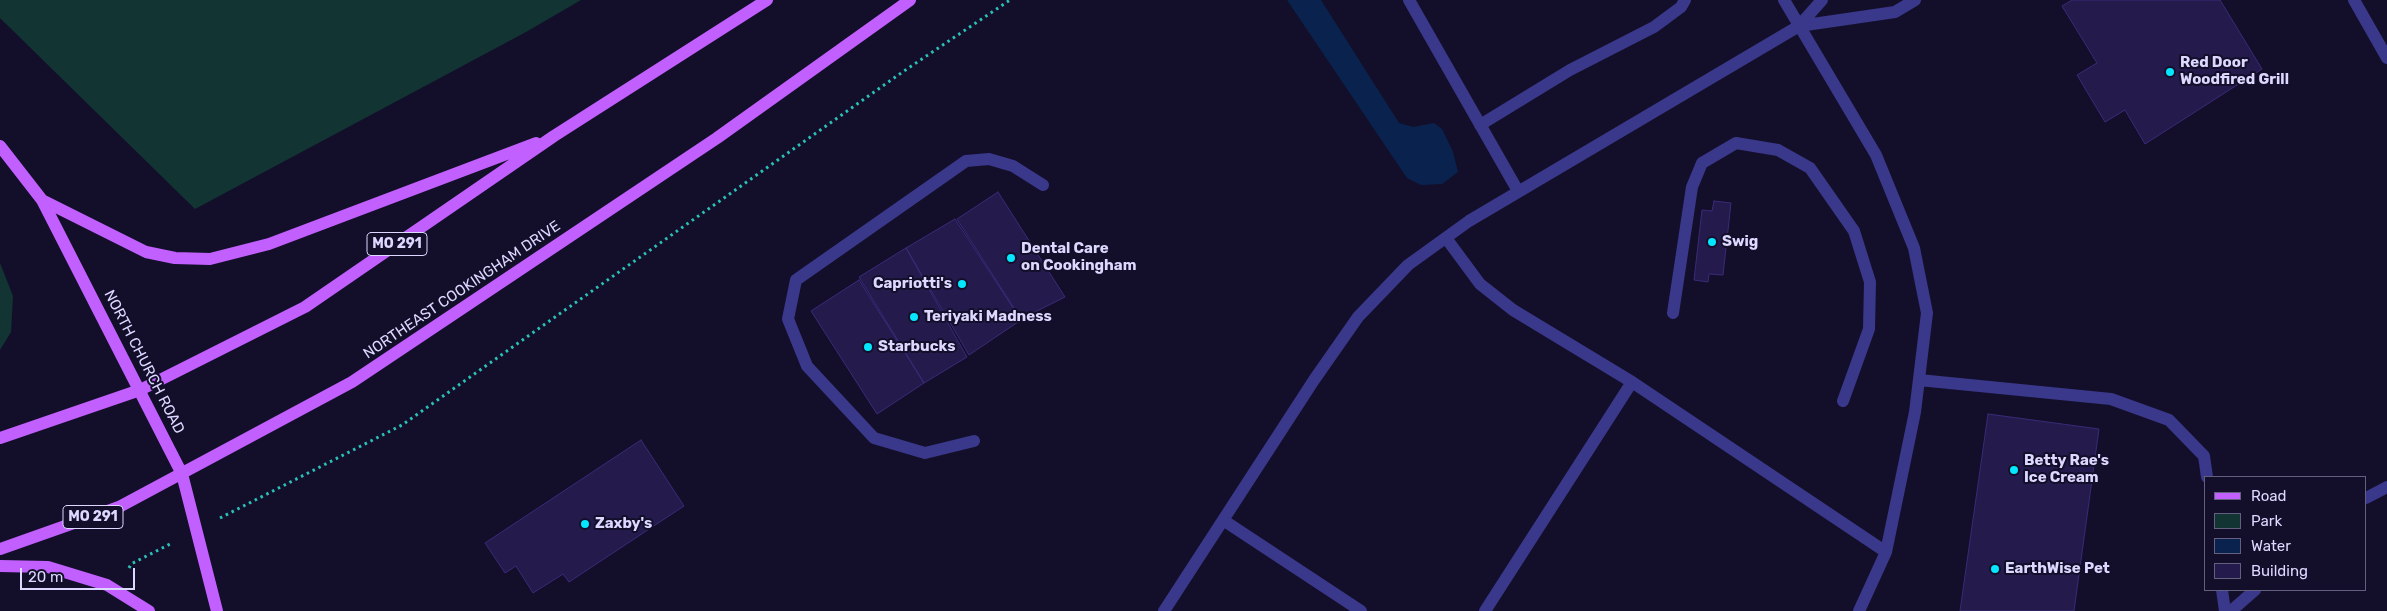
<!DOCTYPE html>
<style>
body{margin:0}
#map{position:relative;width:2387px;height:611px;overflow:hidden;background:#130f2a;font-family:Rubik,sans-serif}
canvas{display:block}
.legend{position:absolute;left:2204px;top:476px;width:162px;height:115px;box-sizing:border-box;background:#130f2a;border:1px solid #635f7f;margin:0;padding:6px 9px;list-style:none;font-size:15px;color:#dcd8ff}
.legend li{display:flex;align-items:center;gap:10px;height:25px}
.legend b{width:25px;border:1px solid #635f7f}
.scale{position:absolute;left:20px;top:568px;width:115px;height:22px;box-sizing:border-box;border:2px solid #dcd8ff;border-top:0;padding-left:6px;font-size:15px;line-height:18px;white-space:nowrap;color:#dcd8ff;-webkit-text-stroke:4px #130f2a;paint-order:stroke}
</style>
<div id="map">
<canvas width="2387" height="611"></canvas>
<ul class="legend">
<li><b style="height:6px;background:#c25fff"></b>Road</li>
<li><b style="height:14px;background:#123433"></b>Park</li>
<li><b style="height:14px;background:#0a234e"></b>Water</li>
<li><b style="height:14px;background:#241a4c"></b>Building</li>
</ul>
<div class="scale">20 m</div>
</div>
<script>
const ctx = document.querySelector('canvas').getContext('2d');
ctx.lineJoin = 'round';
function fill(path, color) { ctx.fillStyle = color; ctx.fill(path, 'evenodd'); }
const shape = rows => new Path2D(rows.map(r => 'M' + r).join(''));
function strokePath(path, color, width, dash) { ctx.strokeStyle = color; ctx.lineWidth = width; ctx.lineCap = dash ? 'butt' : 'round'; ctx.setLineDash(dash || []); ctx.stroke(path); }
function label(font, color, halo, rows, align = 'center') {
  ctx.font = font + ' Rubik,sans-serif'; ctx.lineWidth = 4; ctx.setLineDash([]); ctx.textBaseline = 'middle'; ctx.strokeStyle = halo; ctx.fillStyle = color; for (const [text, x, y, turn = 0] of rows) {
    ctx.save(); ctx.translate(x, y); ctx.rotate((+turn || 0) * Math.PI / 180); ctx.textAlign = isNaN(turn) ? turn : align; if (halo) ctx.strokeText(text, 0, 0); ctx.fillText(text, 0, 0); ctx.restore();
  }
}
fill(shape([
 [0,0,581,0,526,32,195,209,0,18],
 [0,263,13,296,11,332,0,350]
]), '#123433');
fill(shape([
 [1287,0,1321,0,1399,123,1413,127,1434,123,1442,129,1453,152,1458,172,1442,184,1421,185,1407,178]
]), '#0a234e');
const building = shape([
 [2072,0,2220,0,2262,69,2145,144,2125,110,2105,122,2077,75,2097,63,2062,6,2072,0],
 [998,192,1065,297,1021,319,957,219,998,192],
 [1714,201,1731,203,1723,275,1709,274,1708,282,1694,280,1702,210,1712,211,1714,201],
 [955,219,1021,320,969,355,906,248,955,219],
 [906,248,967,357,924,383,859,277,906,248],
 [859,280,924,383,877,414,811,311,859,280],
 [1988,414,2099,429,2074,611,1960,611,1988,414],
 [641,440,684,506,569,582,563,574,533,593,516,566,505,573,485,543,641,440]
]);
fill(building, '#241a4c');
strokePath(building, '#3a2b79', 1);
strokePath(shape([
 [220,518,402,425,904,71,1010,0],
 [129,568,131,564,172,543]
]), '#2ac1b7', 3, [2.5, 4]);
strokePath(shape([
 [1409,0,1518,191],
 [1784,0,1876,155,1914,248,1927,313,1915,412,1886,552,1859,611],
 [2354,0,2387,58],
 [1799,26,1895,12,1915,0],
 [1480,125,1570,70,1654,27,1681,7,1685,0],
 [1446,238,1480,284,1513,310,1632,382],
 [1673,313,1692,187,1702,163,1736,143,1778,150,1810,168,1854,231,1870,282,1869,329,1843,401],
 [1919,380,2111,399,2169,420,2204,456,2207,477],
 [974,441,925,453,874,438,807,366,788,319,796,280,966,161,989,159,1013,166,1043,185],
 [2366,498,2387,487],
 [1223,520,1361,611],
 [2222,590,2225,611],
 [1164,611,1314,380,1358,317,1408,265,1469,221,1799,26,1822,0],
 [1485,611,1632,382,1886,552],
 [2231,611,2255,590]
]), '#3a388b', 12);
strokePath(shape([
 [0,146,42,200,182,474,217,611],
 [42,200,146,252,175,258,210,259,269,244,536,143],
 [0,438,140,390,305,307,554,136,767,0],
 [0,549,119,507,352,382,717,138,910,0],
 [0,566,48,567,107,585,149,611]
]), '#c25fff', 12);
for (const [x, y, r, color] of [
 [2170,72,5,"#04e7ff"],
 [1712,242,5,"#04e7ff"],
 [1011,258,5,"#04e7ff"],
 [962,284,5,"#04e7ff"],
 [914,317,5,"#04e7ff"],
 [868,347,5,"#04e7ff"],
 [2014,470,5,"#04e7ff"],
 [585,524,5,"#04e7ff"],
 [1995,569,5,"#04e7ff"]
]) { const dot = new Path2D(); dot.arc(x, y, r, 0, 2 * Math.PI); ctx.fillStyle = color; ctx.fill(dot); strokePath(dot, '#130f2a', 2); }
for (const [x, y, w] of [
 [397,244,60],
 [93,517,60]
]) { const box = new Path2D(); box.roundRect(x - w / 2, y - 11.5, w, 23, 4); ctx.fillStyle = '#130f2a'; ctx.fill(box); strokePath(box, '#dcd8ff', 1); }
label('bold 14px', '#dcd8ff', null, [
 ["MO 291",397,244],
 ["MO 291",93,517]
]);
label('bold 15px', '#dcd8ff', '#130f2a', [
 ["Red Door",2180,63],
 ["Woodfired Grill",2180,80],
 ["Swig",1722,242],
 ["Dental Care",1021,249],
 ["on Cookingham",1021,266],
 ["Capriotti's",952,284,"right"],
 ["Teriyaki Madness",924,317],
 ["Starbucks",878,347],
 ["Betty Rae's",2024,461],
 ["Ice Cream",2024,478],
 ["Zaxby's",595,524],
 ["EarthWise Pet",2005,569]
], 'left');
label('15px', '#dcd8ff', '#130f2a', [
 ["NORTHEAST COOKINGHAM DRIVE",462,290,-34],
 ["NORTH CHURCH ROAD",144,362,63]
]);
</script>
